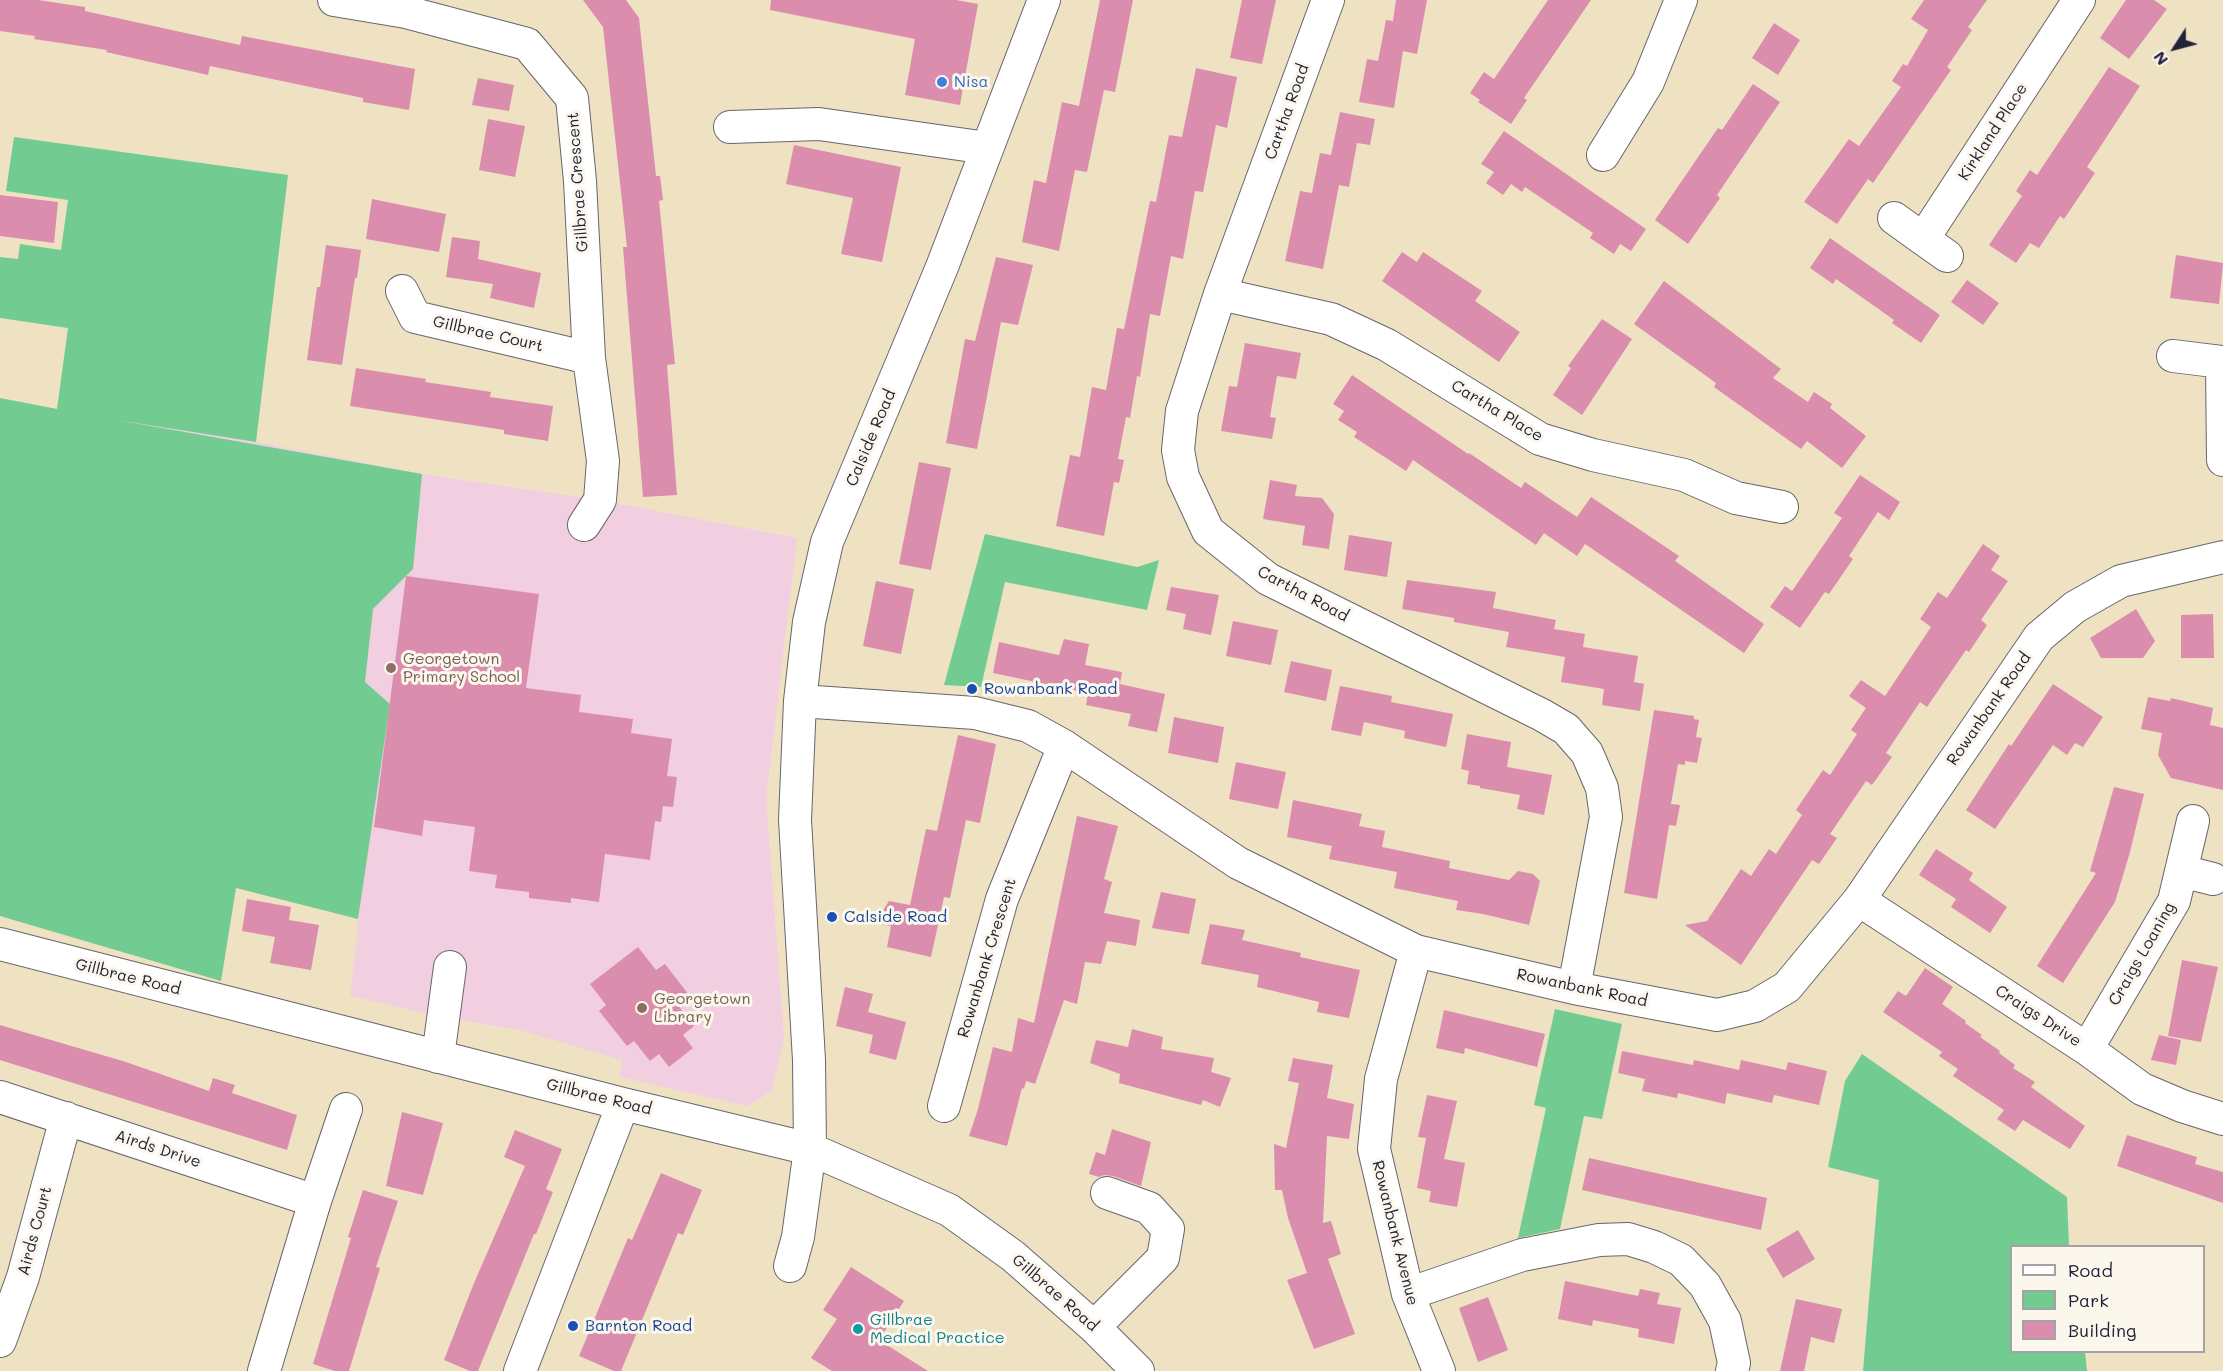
<!DOCTYPE html>
<style>
body{margin:0}
#map{position:relative;width:2223px;height:1371px;overflow:hidden;background:#eee2c3;font-family:Mali,sans-serif}
canvas{display:block}
.legend{position:absolute;left:2010px;top:1245px;width:195px;height:108px;box-sizing:border-box;background:#fbf7ec;border:2px solid #a4a2a5;margin:0;padding:8px 10px;list-style:none;font-size:18px;color:#22223b}
.legend li{display:flex;align-items:center;gap:12px;height:30px}
.legend b{width:30px;border:2px solid #a4a2a5}
.north{position:absolute;left:2145px;top:18px;width:60px;height:60px;-webkit-text-stroke:4px #fbf7ec;paint-order:stroke;rotate:234deg;font-size:16px;font-weight:700;line-height:24px;text-align:center;color:#22223b}
.north::after{content:'';display:block;margin:auto;width:21px;height:27px;background:#22223b;clip-path:polygon(50% 0,100% 100%,50% 72%,0 100%)}
</style>
<div id="map">
<canvas width="2223" height="1371"></canvas>
<ul class="legend">
<li><b style="height:8px;background:#fff"></b>Road</li>
<li><b style="height:16px;background:#72cc92"></b>Park</li>
<li><b style="height:16px;background:#db8dae"></b>Building</li>
</ul>
<div class="north">N</div>
</div>
<script>
const ctx = document.querySelector('canvas').getContext('2d');
ctx.lineJoin = 'round';
function fill(path, color) { ctx.fillStyle = color; ctx.fill(path, 'evenodd'); }
const shape = rows => new Path2D(rows.map(r => 'M' + r).join(''));
function strokePath(path, color, width, dash) { ctx.strokeStyle = color; ctx.lineWidth = width; ctx.lineCap = dash ? 'butt' : 'round'; ctx.setLineDash(dash || []); ctx.stroke(path); }
function label(font, color, halo, rows, align = 'center') {
  ctx.font = font + ' Mali,sans-serif'; ctx.lineWidth = 6; ctx.setLineDash([]); ctx.textBaseline = 'middle'; ctx.strokeStyle = halo; ctx.fillStyle = color; for (const [text, x, y, turn = 0] of rows) {
    ctx.save(); ctx.translate(x, y); ctx.rotate((+turn || 0) * Math.PI / 180); ctx.textAlign = isNaN(turn) ? turn : align; if (halo) ctx.strokeText(text, 0, 0); ctx.fillText(text, 0, 0); ctx.restore();
  }
}
fill(shape([
 [0,398,57,409,256,442,422,474,600,500,797,538,766,799,784,1038,772,1091,747,1106,620,1077,622,1060,523,1031,443,1017,350,996,359,918,236,888,221,981,0,916]
]), '#f2cfe0');
fill(shape([
 [14,137,288,175,256,442,117,420,422,474,413,569,373,609,365,682,390,704,358,919,236,888,221,981,0,916,0,398,57,409,68,328,0,318,0,257,18,259,20,244,61,250,68,200,6,191],
 [985,534,1137,567,1159,560,1147,610,1005,582,981,687,944,685],
 [1555,1009,1622,1024,1602,1119,1584,1116,1560,1229,1518,1238,1546,1108,1534,1105],
 [1862,1054,2067,1197,2069,1246,2012,1246,2012,1352,2085,1352,2087,1371,1863,1371,1879,1180,1828,1167,1845,1081]
]), '#72cc92');
fill(shape([
 [0,0,38,0,85,7,85,11,240,45,242,36,415,69,409,110,363,102,363,98,210,66,208,75,106,52,107,50,34,39,35,36,0,31],
 [583,0,626,0,639,18,656,176,660,176,663,200,659,201,675,364,667,365,677,495,643,497,623,247,627,247,603,27],
 [771,0,956,0,978,4,960,105,905,95,915,39,770,10],
 [1100,0,1133,0,1115,92,1104,90,1087,172,1075,170,1059,251,1022,242,1034,180,1046,183,1062,102,1079,106],
 [1242,0,1276,0,1262,64,1230,58],
 [1396,0,1427,0,1417,54,1403,51,1394,108,1359,102,1367,59,1378,61,1386,20,1393,21],
 [1548,0,1591,0,1524,98,1527,100,1511,124,1478,102,1480,100,1470,93,1484,72,1494,79],
 [1924,0,1987,0,1968,27,1972,30,1947,67,1951,70,1873,183,1868,179,1837,224,1804,202,1849,139,1859,146,1901,87,1892,81,1903,64,1907,66,1928,30,1911,19],
 [2126,0,2154,0,2167,9,2129,59,2100,38],
 [1774,23,1800,40,1778,75,1752,58],
 [2109,67,2140,86,2087,167,2095,173,2064,219,2060,216,2039,248,2030,243,2016,263,1989,245,2022,196,2016,191,2030,170,2037,175],
 [1196,68,1237,77,1227,128,1216,125,1203,192,1195,191,1183,259,1171,256,1160,316,1150,314,1140,377,1137,376,1130,418,1126,417,1118,459,1124,460,1119,483,1114,482,1104,536,1056,526,1070,455,1080,457,1092,387,1106,390,1117,328,1124,329,1150,201,1156,202,1169,135,1182,137],
 [478,78,514,85,509,111,472,105],
 [1753,84,1780,102,1717,195,1720,198,1688,244,1655,220,1718,128,1722,130],
 [1340,112,1375,119,1370,145,1357,143,1349,187,1339,185,1323,269,1285,261,1300,191,1312,193,1320,153,1331,155],
 [488,119,525,126,515,177,479,170],
 [1504,131,1646,229,1631,251,1620,244,1614,254,1590,238,1593,233,1525,187,1522,192,1511,184,1503,195,1486,183,1494,172,1481,164],
 [794,145,901,167,882,262,841,254,853,198,786,184],
 [0,195,58,202,54,243,0,236],
 [372,199,446,214,439,252,366,239],
 [452,237,480,241,478,259,541,273,534,308,490,298,493,284,446,277],
 [1830,238,1940,315,1921,343,1892,323,1894,320,1836,279,1833,284,1810,268],
 [326,245,361,250,357,278,355,278,342,365,307,360,317,287,320,287],
 [1402,252,1417,262,1423,252,1482,291,1475,301,1520,332,1499,362,1382,281],
 [2176,255,2223,263,2219,304,2170,298],
 [996,257,1033,265,1018,325,1001,322,977,449,946,443,965,339,975,341],
 [1967,280,1999,303,1983,325,1951,302],
 [1664,281,1781,369,1773,378,1808,402,1814,392,1832,404,1830,408,1866,436,1842,468,1807,441,1801,449,1714,387,1716,383,1634,324],
 [1602,319,1632,339,1582,415,1553,395,1571,368,1568,366],
 [1245,343,1301,353,1296,379,1277,376,1270,417,1276,418,1272,439,1221,431,1229,386,1237,387],
 [356,368,426,379,425,382,491,392,490,397,553,406,548,441,504,434,504,430,350,406],
 [1352,375,1468,454,1469,453,1521,488,1525,482,1577,517,1591,497,1679,556,1675,561,1764,624,1744,653,1585,544,1577,556,1544,533,1536,545,1413,460,1406,471,1354,437,1357,432,1338,420,1344,411,1333,404],
 [919,462,951,468,931,570,899,564],
 [1860,475,1900,502,1889,520,1878,512,1849,556,1853,559,1829,594,1825,592,1800,628,1770,607,1785,586,1792,591,1842,518,1834,513],
 [1270,480,1297,485,1295,496,1322,498,1334,514,1329,549,1302,545,1305,526,1263,519],
 [1349,535,1392,542,1387,577,1344,570],
 [1983,544,2000,556,1991,570,2008,581,1981,620,1987,625,1969,652,1966,650,1927,707,1920,702,1886,753,1892,757,1872,785,1866,781,1830,834,1837,838,1819,864,1812,860,1741,965,1685,925,1707,921,1741,869,1751,876,1769,849,1776,854,1802,815,1796,810,1823,770,1830,775,1857,734,1851,730,1866,708,1849,696,1861,680,1885,696,1931,627,1920,619,1938,592,1947,598],
 [406,576,539,594,526,688,581,695,579,712,633,719,631,733,672,739,667,776,677,777,673,807,663,806,661,822,655,821,650,860,605,854,599,902,571,898,571,903,529,898,529,892,495,888,497,875,469,871,475,827,424,820,422,836,374,827],
 [1407,580,1496,592,1493,608,1556,620,1554,629,1585,634,1583,647,1638,656,1634,682,1644,684,1640,711,1602,705,1604,689,1561,682,1565,657,1506,647,1509,632,1454,622,1454,618,1402,609],
 [876,581,914,589,901,654,863,646],
 [1171,587,1219,595,1211,635,1183,629,1186,614,1166,610],
 [2136,609,2155,641,2143,658,2101,658,2090,638],
 [2213,614,2214,658,2181,658,2181,615],
 [1233,621,1278,630,1271,665,1226,656],
 [1064,639,1089,644,1085,665,1122,672,1120,684,1165,694,1157,732,1128,726,1131,714,1086,705,1088,693,993,673,999,642,1059,655],
 [1291,661,1332,670,1326,701,1284,692],
 [2053,684,2103,717,2083,747,2075,743,2067,755,2053,745,1995,829,1966,810,2009,744,2011,746],
 [1340,686,1392,696,1391,702,1453,714,1446,747,1404,738,1405,731,1364,722,1361,736,1331,730],
 [2148,697,2170,701,2171,698,2213,708,2210,725,2223,728,2223,790,2171,778,2158,755,2162,733,2141,729],
 [1654,710,1694,716,1694,719,1699,720,1696,737,1702,738,1697,763,1685,761,1685,765,1678,764,1671,804,1680,805,1676,826,1669,825,1657,899,1624,893],
 [1174,717,1224,727,1218,763,1168,753],
 [1467,734,1511,742,1507,767,1552,775,1544,815,1517,809,1520,795,1480,788,1480,786,1467,784,1469,771,1461,769],
 [958,735,996,744,980,823,966,820,950,898,944,897,931,957,887,947,891,926,875,923,889,901,910,905,926,829,937,831],
 [1236,762,1286,772,1278,809,1229,799],
 [2114,787,2144,794,2130,852,2115,902,2063,983,2037,966,2096,873,2090,871],
 [1293,800,1362,814,1359,826,1385,831,1382,847,1450,861,1449,868,1509,880,1518,871,1533,874,1540,881,1529,925,1483,914,1456,910,1458,901,1394,888,1397,872,1329,859,1332,846,1287,837],
 [1077,816,1118,826,1104,879,1112,882,1104,913,1140,920,1136,946,1107,941,1101,964,1085,962,1077,1004,1064,1000,1035,1084,1026,1081,1024,1089,1022,1088,1007,1146,969,1136,978,1109,993,1047,1012,1052,1018,1018,1034,1023],
 [1936,849,1973,873,1969,880,2007,907,1990,933,1951,907,1956,899,1919,875],
 [1161,892,1196,899,1189,934,1152,928],
 [247,899,291,907,289,920,319,925,311,970,270,963,275,937,242,931],
 [1210,924,1245,930,1242,940,1301,953,1300,957,1360,970,1349,1018,1317,1012,1319,1002,1257,987,1259,975,1201,964],
 [638,947,656,970,665,964,689,995,677,1004,694,1026,683,1035,693,1048,669,1067,659,1054,650,1061,634,1041,627,1046,599,1011,606,1005,590,984],
 [2182,960,2218,967,2201,1042,2168,1036],
 [1925,968,1953,987,1942,1004,1966,1021,1965,1023,1982,1035,1980,1037,2000,1051,1999,1053,2015,1065,2013,1068,2035,1082,2031,1087,2085,1126,2070,1149,2023,1120,2015,1131,1997,1119,2004,1110,1953,1076,1958,1069,1939,1056,1942,1052,1883,1012,1898,991,1906,996],
 [845,987,873,994,868,1012,906,1022,896,1060,869,1053,873,1035,836,1026],
 [1444,1010,1545,1034,1537,1067,1465,1048,1464,1054,1436,1048],
 [0,1025,126,1062,209,1091,213,1078,235,1085,232,1093,297,1115,287,1150,0,1060],
 [1132,1029,1163,1037,1161,1049,1214,1058,1211,1072,1231,1078,1220,1107,1203,1100,1201,1105,1119,1083,1120,1074,1090,1063,1096,1040,1128,1047],
 [2159,1035,2181,1040,2176,1065,2151,1060],
 [1622,1051,1693,1065,1694,1060,1739,1070,1741,1060,1786,1070,1788,1062,1827,1071,1819,1105,1774,1095,1772,1103,1727,1093,1725,1104,1678,1093,1677,1098,1642,1091,1645,1079,1618,1073],
 [1293,1058,1333,1065,1327,1098,1354,1104,1349,1139,1327,1136,1323,1223,1331,1221,1341,1254,1328,1259,1355,1334,1314,1349,1287,1280,1307,1273,1288,1218,1282,1190,1275,1190,1274,1144,1286,1148,1299,1083,1288,1081],
 [1427,1095,1457,1101,1444,1159,1465,1163,1457,1207,1429,1202,1431,1191,1417,1188,1426,1138,1418,1137],
 [402,1112,443,1123,423,1195,386,1186],
 [1112,1129,1151,1142,1141,1186,1113,1176,1104,1175,1099,1177,1089,1174,1096,1152,1105,1155],
 [515,1130,562,1149,546,1189,553,1192,536,1234,534,1234,478,1371,470,1371,444,1360,474,1283,525,1166,504,1157],
 [2127,1135,2197,1157,2195,1164,2223,1172,2223,1203,2117,1166],
 [1589,1158,1767,1198,1761,1230,1582,1190],
 [661,1173,702,1190,683,1235,678,1233,621,1371,614,1371,579,1356,628,1238,632,1240],
 [363,1190,398,1201,376,1267,380,1268,349,1371,335,1371,313,1364,351,1238,348,1237],
 [1798,1230,1815,1259,1783,1278,1766,1249],
 [851,1267,904,1301,879,1340,928,1371,832,1371,811,1358,837,1319,823,1310],
 [1565,1281,1638,1296,1640,1289,1660,1293,1657,1304,1681,1308,1674,1344,1638,1337,1639,1329,1593,1320,1592,1326,1558,1319],
 [1488,1297,1508,1350,1478,1362,1459,1308],
 [1796,1299,1842,1309,1834,1343,1811,1337,1804,1371,1780,1371]
]), '#db8dae');
const minor = shape([
 [334,0,406,12,527,44,572,98,580,181,589,358,603,461,600,500,584,525],
 [1328,0,1220,294,1182,411,1178,450,1183,477,1208,531,1268,579,1542,715,1566,729,1587,753,1602,788,1606,817,1574,988],
 [730,127,819,124,987,148],
 [1603,155,1648,82,1681,0],
 [1894,218,1923,239],
 [1947,256,1923,239,2079,0],
 [402,291,415,317,589,358],
 [1220,294,1331,319,1387,345,1540,439,1593,455,1684,475,1736,498,1782,507],
 [2173,356,2222,362,2223,460],
 [800,701,975,713,1028,726,1064,746,1238,863,1416,951,1574,988,1717,1015,1755,1006,1787,987,1859,900,2039,637,2075,607,2121,581,2223,557],
 [2181,871,2213,879],
 [1859,900,2087,1049,2142,1089,2182,1106,2223,1119],
 [0,944,623,1104,810,1149,949,1210,1013,1256,1094,1327,1138,1371],
 [1416,951,1381,1079,1374,1149,1408,1294,1439,1371],
 [2087,1049,2174,901,2193,821],
 [438,1057,450,967],
 [0,1097,315,1201,264,1371],
 [944,1106,1002,899,1064,746],
 [315,1201,346,1109],
 [790,1266,798,1237,810,1149,809,1060,795,820,800,701,809,622,827,542,942,267,1044,0],
 [1408,1294,1522,1255,1599,1240,1628,1239,1654,1247,1681,1260,1705,1285,1725,1321,1734,1363,1732,1371],
 [1094,1327,1163,1258,1168,1229,1149,1208,1107,1193],
 [0,1341,23,1277,66,1118],
 [520,1371,623,1104]
]);
strokePath(minor, '#69656b', 34);
strokePath(minor, '#fff', 32);
for (const [x, y, r, color] of [
 [942,82,6,"#3f7fe0"],
 [391,668,6,"#8d6e63"],
 [972,689,6,"#1a4fb4"],
 [832,917,6,"#1a4fb4"],
 [642,1008,6,"#8d6e63"],
 [573,1326,6,"#1a4fb4"],
 [858,1329,6,"#0f9aa8"]
]) { const dot = new Path2D(); dot.arc(x, y, r, 0, 2 * Math.PI); ctx.fillStyle = color; ctx.fill(dot); strokePath(dot, '#fbf7ec', 2); }
label('16px', '#366cbe', '#fbf7ec', [
 ["Nisa",954,82]
], 'left');
label('16px', '#22223b', '#fbf7ec', [
 ["Cartha Road",1287,112,-70],
 ["Kirkland Place",1993,132,-57],
 ["Gillbrae Crescent",578,182,-94],
 ["Gillbrae Court",488,334,13],
 ["Cartha Place",1497,411,31],
 ["Calside Road",871,438,-67],
 ["Cartha Road",1303,594,28],
 ["Rowanbank Road",1989,709,-55],
 ["Craigs Loaning",2142,954,-60],
 ["Rowanbank Crescent",987,958,-73],
 ["Gillbrae Road",128,977,14],
 ["Rowanbank Road",1582,988,12],
 ["Craigs Drive",2038,1016,33],
 ["Gillbrae Road",599,1097,14],
 ["Airds Drive",158,1149,18],
 ["Airds Court",35,1231,-75],
 ["Rowanbank Avenue",1395,1233,76],
 ["Gillbrae Road",1055,1293,41]
]);
label('16px', '#785e54', '#fbf7ec', [
 ["Georgetown",403,659],
 ["Primary School",403,677],
 ["Georgetown",654,999],
 ["Library",654,1017]
], 'left');
label('16px', '#164399', '#fbf7ec', [
 ["Rowanbank Road",984,689],
 ["Calside Road",844,917],
 ["Barnton Road",585,1326]
], 'left');
label('16px', '#0d838f', '#fbf7ec', [
 ["Gillbrae",870,1320],
 ["Medical Practice",870,1338]
], 'left');
</script>
